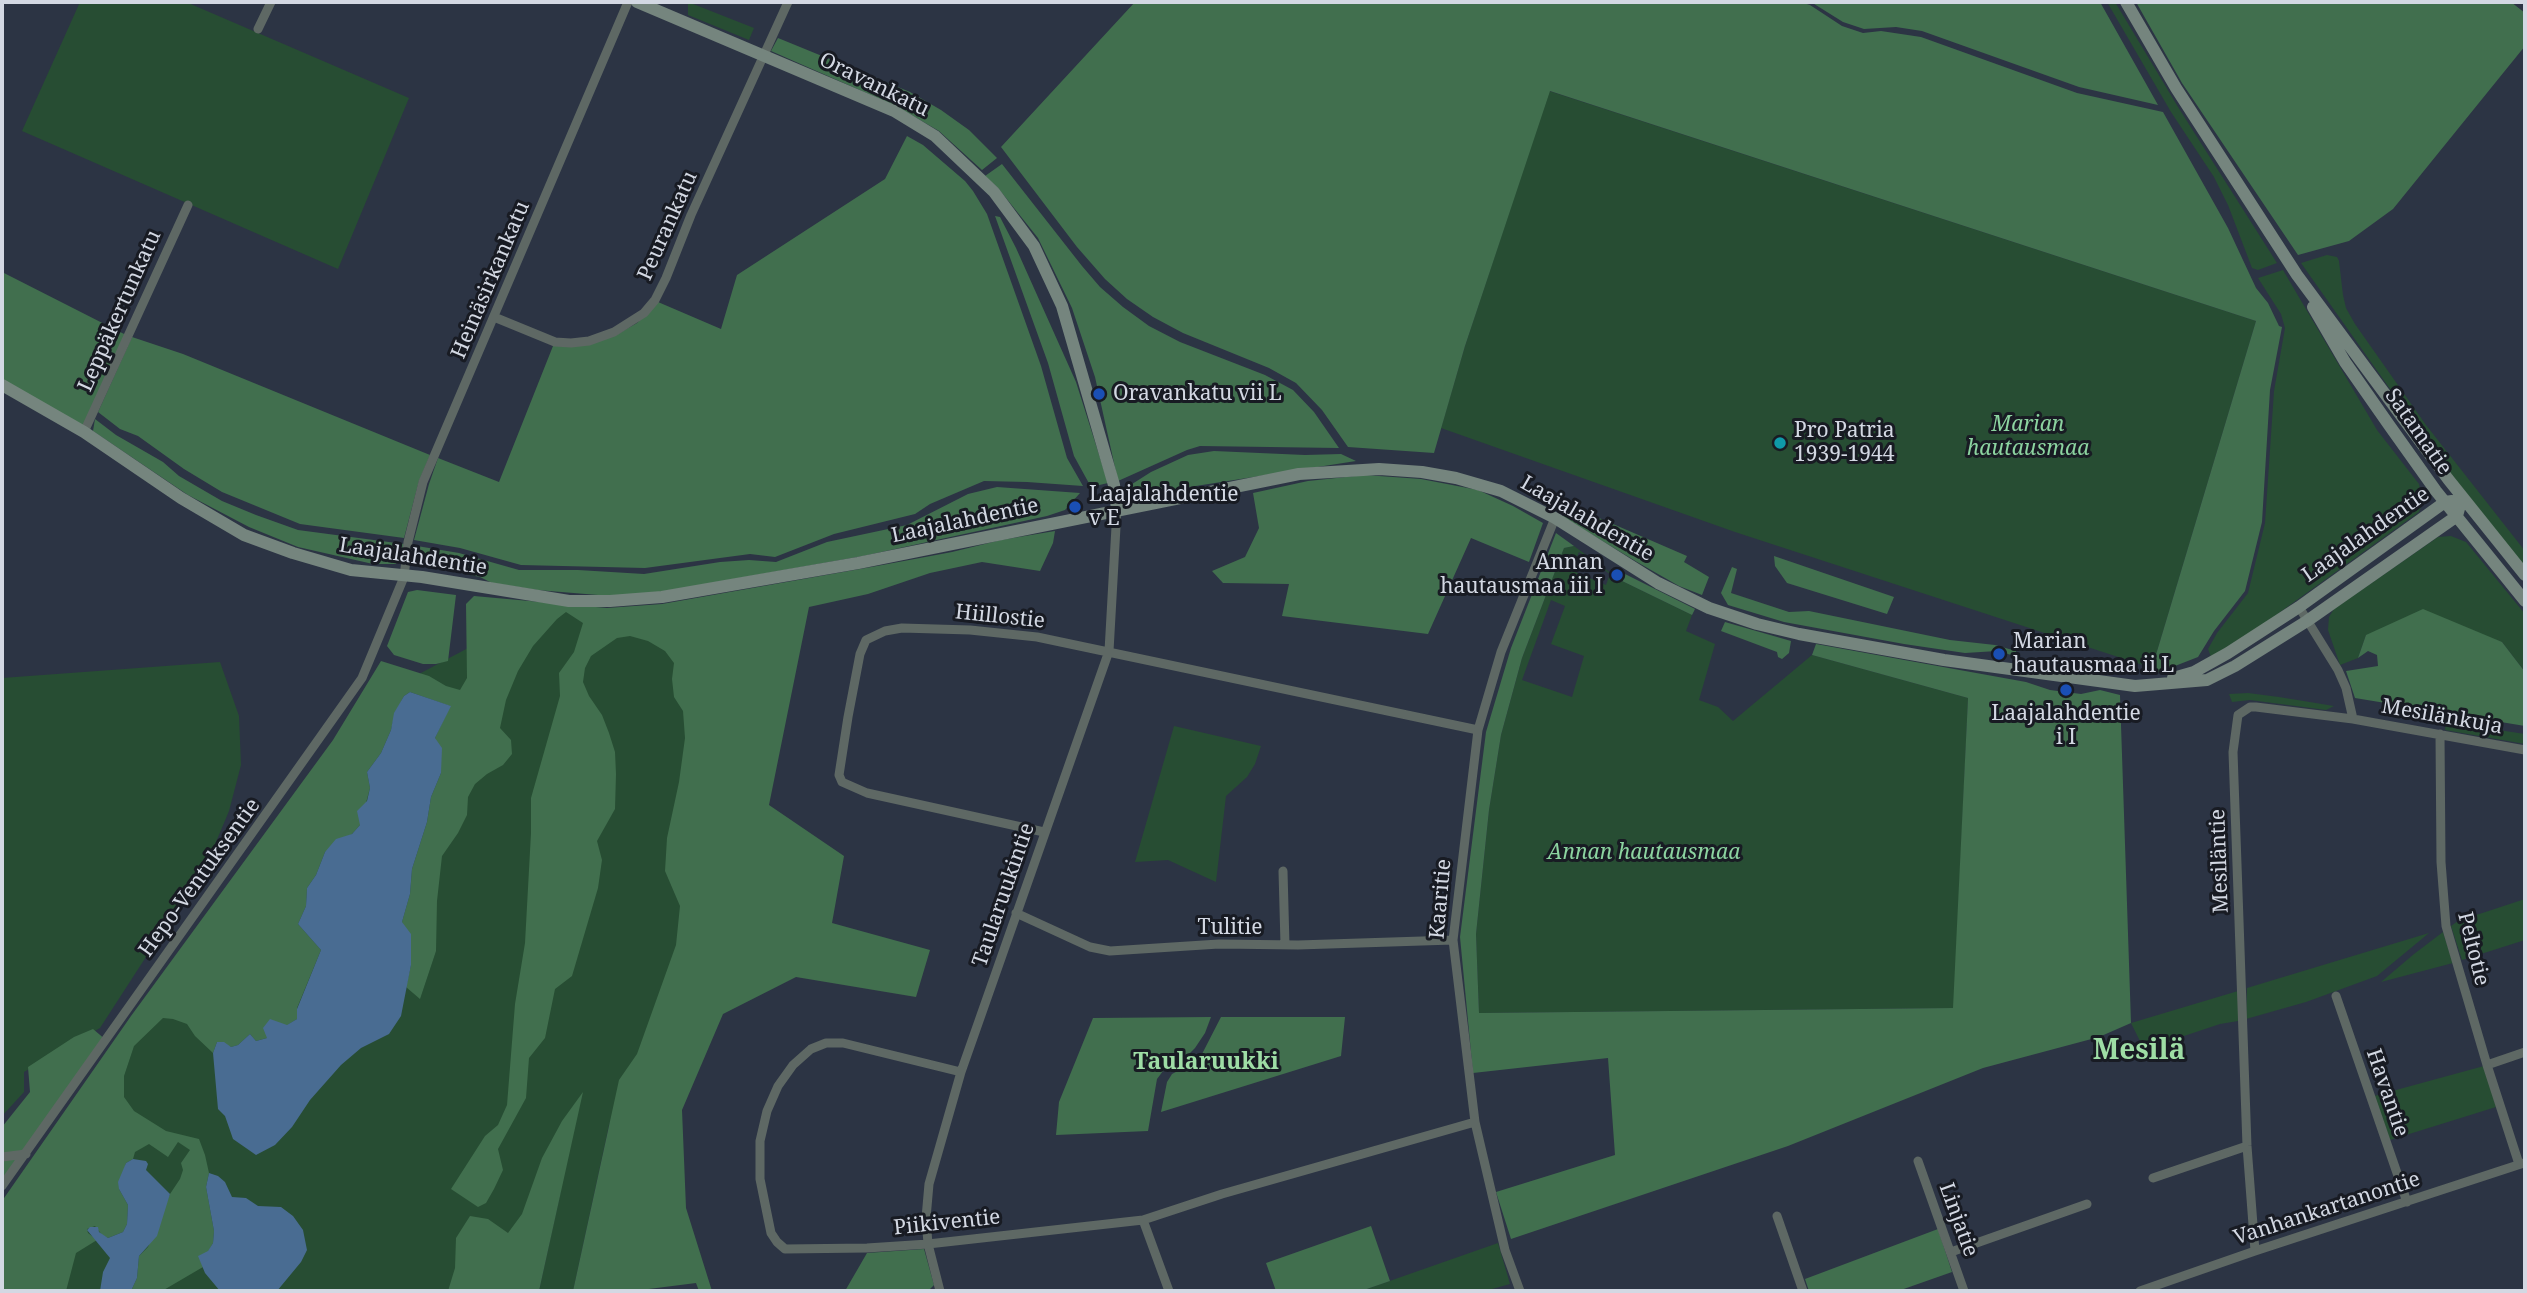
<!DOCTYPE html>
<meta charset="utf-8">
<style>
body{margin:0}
#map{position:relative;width:2527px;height:1293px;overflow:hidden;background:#2c3444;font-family:"Noto Serif",serif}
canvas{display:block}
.frame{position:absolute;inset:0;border:4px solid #d3d8e3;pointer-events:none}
</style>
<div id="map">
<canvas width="2527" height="1293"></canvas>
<div class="frame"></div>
</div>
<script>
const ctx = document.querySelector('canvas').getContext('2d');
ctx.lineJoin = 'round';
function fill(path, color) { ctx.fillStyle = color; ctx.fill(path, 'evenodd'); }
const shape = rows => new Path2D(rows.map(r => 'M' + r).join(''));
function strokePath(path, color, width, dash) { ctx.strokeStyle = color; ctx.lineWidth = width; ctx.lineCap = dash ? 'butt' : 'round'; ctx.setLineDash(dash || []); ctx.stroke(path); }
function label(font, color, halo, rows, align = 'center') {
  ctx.font = font + ' "Noto Serif",serif'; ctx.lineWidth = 6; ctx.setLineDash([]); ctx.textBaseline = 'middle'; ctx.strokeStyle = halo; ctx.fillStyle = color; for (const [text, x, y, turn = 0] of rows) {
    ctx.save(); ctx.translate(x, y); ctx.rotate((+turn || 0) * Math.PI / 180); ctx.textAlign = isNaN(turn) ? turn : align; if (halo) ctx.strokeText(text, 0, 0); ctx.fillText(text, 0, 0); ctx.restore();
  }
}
fill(shape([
 [80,2,186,2,409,98,338,269,22,131],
 [688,2,754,28,749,40,688,15],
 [2107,2,2115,2,2178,107,2277,263,2258,270,2252,268,2228,205,2214,177,2171,112],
 [1549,91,2256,321,2152,668,1735,532,1441,428,1465,346],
 [2327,255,2337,257,2339,261,2343,295,2346,308,2355,324,2426,425,2525,551,2525,568,2471,501,2419,430,2301,263],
 [2283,270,2377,430,2419,484,2423,502,2419,512,2265,623,2211,657,2208,649,2217,633,2248,593,2265,523,2274,391,2285,328,2281,314,2258,278],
 [2451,536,2466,542,2525,614,2525,672,2502,642,2366,635,2358,658,2340,665,2328,630,2329,617,2334,609,2438,537],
 [1574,546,1620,580,1692,615,1686,631,1715,644,1699,700,1718,707,1733,721,1812,655,1968,698,1954,1008,1479,1013,1476,934,1489,810,1501,735,1522,658,1564,548],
 [1579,552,1610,574,1606,585,1571,570],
 [1551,600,1565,606,1551,644,1584,656,1572,697,1522,680],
 [542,609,679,621,706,755,689,935,609,1125,573,1291,539,1291,561,1190,487,1291,59,1291,110,1092,127,1043,400,684],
 [220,662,239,716,241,765,229,811,208,861,100,1028,24,1072,24,1092,2,1116,2,678],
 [2248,693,2279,697,2334,706,2326,710,2250,700,2232,702,2229,694],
 [2446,722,2525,734,2525,744,2445,730],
 [1174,726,1261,746,1255,764,1247,777,1226,796,1216,882,1168,860,1135,862],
 [2525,899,2525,940,2462,960,2451,926,2458,921],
 [2443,932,2453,963,2381,982,2414,954],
 [2429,933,2377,976,2306,1002,2246,1019,2247,988],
 [2238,991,2238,1021,2220,1024,2172,1040,2147,1055,2131,1023],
 [2484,1066,2496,1107,2390,1140,2374,1096],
 [1498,1243,1510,1284,1485,1291,1361,1291]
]), '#274d33');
fill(shape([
 [1135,2,1800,2,1810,5,1842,26,1863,33,1881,31,1921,37,2077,93,2163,112,2228,228,2256,288,2268,303,2279,326,2282,327,2270,390,2262,522,2245,591,2214,631,2198,657,2157,673,2152,668,2256,321,1550,91,1465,346,1434,453,1348,447,1322,410,1296,383,1269,368,1183,333,1153,317,1127,299,1105,279,1077,247,1001,147],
 [1811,2,2100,2,2158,105,2079,87,1922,31,1896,27,1864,29,1843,22],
 [2136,2,2511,2,2525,13,2525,46,2393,209,2349,241,2298,255,2182,83],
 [778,38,910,92,941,110,969,130,997,158,982,170,939,131,896,106,771,51],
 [907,136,923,145,965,181,973,191,987,214,1041,366,1067,458,1083,486,1027,482,984,481,930,504,915,514,834,534,775,557,750,554,645,568,521,565,460,548,414,540,429,484,438,458,499,482,553,346,616,335,637,323,658,302,721,329,737,275,885,179],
 [1002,164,1082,266,1100,287,1123,307,1149,326,1180,342,1265,375,1293,390,1314,412,1339,448,1200,446,1187,450,1118,481,1095,377,1072,308,1038,238,998,188,985,176],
 [995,216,1000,217,1016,248,1076,382,1108,483,1091,487,1074,456,1048,363],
 [2,272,128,336,84,432,2,385],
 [132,337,183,354,430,455,419,481,404,538,300,524,222,492,184,469,138,436,120,429,98,412],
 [95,419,116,435,163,462,179,476,222,501,256,515,298,530,404,544,396,564,373,564,298,547,249,527,188,495,93,431],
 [1214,451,1305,455,1341,454,1356,461,1138,495,1129,486,1151,472,1188,455],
 [1365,475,1421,479,1478,490,1513,506,1543,523,1529,562,1471,538,1428,634,1282,616,1289,584,1223,583,1212,571,1245,557,1259,528,1253,493,1308,481],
 [997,487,1080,493,1065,510,1047,516,863,556,661,592,610,596,537,590,492,583,480,577,415,563,411,545,459,553,519,570,578,570,644,574,720,562,749,560,776,562,827,542,907,525,968,494],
 [1569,505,1687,556,1684,562,1709,577,1702,595,1679,586,1637,562,1563,517],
 [1055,531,1053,543,1040,571,982,562,930,573,868,594,809,607,769,805,844,856,832,923,930,950,916,997,796,977,723,1014,682,1110,686,1208,712,1291,699,1291,696,1283,633,1291,573,1291,619,1080,637,1054,676,945,680,906,665,871,667,838,679,782,685,738,683,711,674,697,672,679,674,663,665,651,648,641,630,636,617,638,591,656,585,668,583,682,589,696,602,715,609,733,615,752,616,774,615,809,597,841,602,860,598,888,572,976,555,989,545,1038,529,1058,526,1098,498,1149,503,1170,494,1189,486,1203,478,1207,451,1189,485,1136,498,1125,507,1105,515,1004,525,943,531,833,531,798,560,696,559,673,574,652,583,623,566,612,557,619,533,646,518,671,506,700,500,728,511,740,512,754,503,765,487,774,475,784,468,797,467,815,458,833,442,856,437,901,436,951,420,999,406,987,411,965,402,922,410,894,412,869,427,822,431,797,441,773,435,738,450,706,410,692,404,696,395,713,391,730,381,753,367,772,370,788,360,825,352,834,325,852,316,875,307,888,306,906,298,924,321,950,297,1008,297,1019,267,1038,256,1041,250,1034,238,1045,231,1047,217,1042,213,1053,195,1036,187,1024,173,1019,163,1018,134,1046,124,1076,124,1097,134,1111,166,1131,199,1139,205,1155,209,1173,206,1187,214,1231,213,1243,208,1252,199,1256,203,1267,162,1291,131,1291,137,1278,139,1256,148,1247,170,1194,180,1179,183,1170,181,1163,190,1150,178,1142,168,1157,149,1144,135,1152,133,1159,126,1163,119,1189,128,1205,127,1224,123,1232,108,1238,102,1235,95,1226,87,1229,88,1233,97,1240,76,1253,66,1291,2,1291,2,1201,131,1016,333,740,381,661,429,676,446,686,460,690,467,678,466,604,474,596,607,608,662,604,877,566,952,552,1001,540],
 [1556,533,1574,546,1564,548,1522,658,1501,735,1489,810,1476,934,1479,1013,1953,1008,1968,698,1812,655,1816,644,2026,682,2050,690,2081,694,2100,690,2120,695,2131,1023,2099,1037,1983,1068,1788,1146,1511,1239,1496,1192,1615,1155,1608,1058,1473,1073,1460,937,1486,732,1511,648],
 [1774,556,1894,597,1887,614,1787,583,1775,566],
 [1732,567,1737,569,1731,593,1789,612,1809,611,1950,640,1995,645,2016,651,2015,656,1997,651,1965,653,1904,644,1784,622,1728,605,1721,593],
 [1623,573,1695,609,1692,615,1620,580],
 [417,590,456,595,448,661,436,664,423,664,394,655,387,646,408,592],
 [2423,609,2502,642,2525,672,2525,726,2355,698,2346,671,2378,666,2377,655,2368,651,2358,658,2366,635],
 [1725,622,1791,641,1789,653,1782,659,1778,657,1777,652,1721,631],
 [1211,1017,1205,1033,1195,1048,1187,1056,1166,1067,1157,1079,1148,1131,1056,1135,1059,1102,1093,1018],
 [1221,1017,1345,1017,1341,1056,1161,1112,1167,1082,1172,1074,1191,1064,1202,1054],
 [93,1029,106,1040,2,1186,2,1127,30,1092,28,1067,74,1037],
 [583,1092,539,1291,448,1291,455,1268,456,1238,470,1216,488,1219,508,1233,522,1214,542,1158,562,1121],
 [1371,1226,1390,1281,1361,1291,1276,1291,1266,1263],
 [1938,1229,1952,1272,1898,1291,1809,1291,1805,1279],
 [924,1249,934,1285,928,1291,845,1291,867,1253]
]), '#416f4e');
fill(shape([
 [410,692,451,706,435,738,442,748,441,773,431,797,427,822,412,869,410,894,402,922,411,934,411,965,401,1016,389,1034,361,1048,341,1065,310,1100,292,1127,275,1145,256,1155,233,1139,225,1116,218,1109,213,1053,217,1042,224,1042,231,1047,238,1045,250,1034,256,1041,267,1038,263,1028,270,1019,287,1025,297,1019,297,1009,321,950,298,924,306,906,307,888,316,875,325,852,336,839,352,834,360,825,357,811,367,801,370,788,367,772,381,753,391,730,394,713,404,696],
 [133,1159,146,1161,148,1164,146,1170,170,1194,157,1236,139,1256,137,1278,131,1291,100,1291,103,1272,110,1258,87,1230,90,1227,98,1227,99,1232,108,1238,123,1232,127,1224,128,1205,119,1189,118,1182,126,1163],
 [209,1173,218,1176,225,1182,232,1197,246,1198,258,1206,281,1207,293,1216,303,1230,307,1250,301,1262,277,1291,220,1291,205,1273,198,1256,208,1251,213,1243,214,1231,206,1187]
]), '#496c92');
strokePath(shape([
 [258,29,271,2],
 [494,317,555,342,571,343,589,341,614,332,644,313,655,300,666,278,691,215,788,2],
 [84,432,188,205],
 [2299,607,2338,670,2346,688,2353,719],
 [2440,734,2441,862,2446,926,2487,1065,2519,1164],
 [1044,832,867,793,842,782,839,775,848,717,860,654,866,640,885,631,902,628,970,630,1037,637,1478,730],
 [1283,871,1285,945],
 [1016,913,1090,947,1110,951,1219,944,1298,945,1453,940],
 [2336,996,2407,1202],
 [2487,1065,2525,1052],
 [961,1072,843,1043,826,1043,811,1049,793,1065,778,1086,767,1111,760,1141,760,1179,771,1233,777,1242,785,1249,867,1248,928,1244,1143,1220,1222,1194,1475,1122],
 [2,1157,26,1154],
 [1918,1161,1964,1291],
 [2153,1178,2247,1146],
 [2,1186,362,678,404,577,408,542,423,482,628,2],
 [1777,1216,1803,1291],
 [1143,1220,1169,1291],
 [2255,1251,2247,1146,2233,752,2238,715,2250,707,2256,707,2353,719,2525,750],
 [1951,1252,2087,1204],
 [940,1291,928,1244,926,1218,929,1184,961,1072,1109,651,1117,509],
 [1520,1291,1505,1250,1475,1122,1453,940,1478,730,1501,652,1555,518],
 [2140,1291,2255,1251,2524,1163]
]), '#5e6864', 9);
strokePath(shape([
 [637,2,894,111,935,136,994,192,1034,246,1062,306,1114,485,1117,509],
 [2126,2,2176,88,2297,275,2448,479,2525,575],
 [2313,307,2345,362,2389,425,2436,491,2525,601],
 [2,385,84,432,181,498,244,535,293,553,351,570,422,577,569,601,610,601,662,597,858,563,1299,474,1379,469,1422,472,1456,478,1501,491,1555,518,1658,583,1709,608,1757,624,1799,634,1944,660,2135,686,2207,680,2235,666,2307,621,2457,516,2462,498],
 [2173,678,2194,672,2228,653,2299,607,2445,502,2452,501]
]), '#75857e', 12);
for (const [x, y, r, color] of [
 [1099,394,7,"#1a4fb4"],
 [1780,443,7,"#0f9aa8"],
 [1075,507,7,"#1a4fb4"],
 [1617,575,7,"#1a4fb4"],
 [1999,654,7,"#1a4fb4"],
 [2066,690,7,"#1a4fb4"]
]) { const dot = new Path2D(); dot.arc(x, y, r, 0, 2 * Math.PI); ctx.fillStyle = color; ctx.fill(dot); strokePath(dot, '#181b23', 2.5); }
label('21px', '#d3d8e3', '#181b23', [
 ["Oravankatu",874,85,26],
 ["Peurankatu",668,226,-66],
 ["Heinäsirkankatu",491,280,-67],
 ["Leppäkertunkatu",120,311,-66],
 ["Satamatie",2418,432,55],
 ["Laajalahdentie",1587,519,30],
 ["Laajalahdentie",965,521,-12],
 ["Laajalahdentie",2366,535,-35],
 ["Laajalahdentie",413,557,9],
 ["Hiillostie",1000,617,6],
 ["Mesilänkuja",2442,717,10],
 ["Mesiläntie",2220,861,-92],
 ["Hepo-Ventuksentie",200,878,-54],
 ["Taularuukintie",1004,895,-71],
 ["Kaaritie",1441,899,-85],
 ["Tulitie",1230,928],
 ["Peltotie",2473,949,76],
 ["Havantie",2387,1093,71],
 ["Vanhankartanontie",2327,1209,-18],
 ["Linjatie",1958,1220,70],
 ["Piikiventie",947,1223,-6]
]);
label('21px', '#d3d8e3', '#181b23', [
 ["Oravankatu vii L",1113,394],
 ["Pro Patria",1794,431],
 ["1939-1944",1794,455],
 ["Laajalahdentie",1089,495],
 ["v E",1089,519],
 ["Annan",1603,563,"right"],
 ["hautausmaa iii I",1603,587,"right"],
 ["Marian",2013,642],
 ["hautausmaa ii L",2013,666],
 ["Laajalahdentie",2066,714,"center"],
 ["i I",2066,738,"center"]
], 'left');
label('italic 21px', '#8cd4a0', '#181b23', [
 ["Marian",2028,425],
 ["hautausmaa",2028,449],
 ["Annan hautausmaa",1644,853]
]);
label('bold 23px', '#9edda5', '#181b23', [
 ["Taularuukki",1206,1062]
]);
label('bold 28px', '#9edda5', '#181b23', [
 ["Mesilä",2139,1051]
]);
</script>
